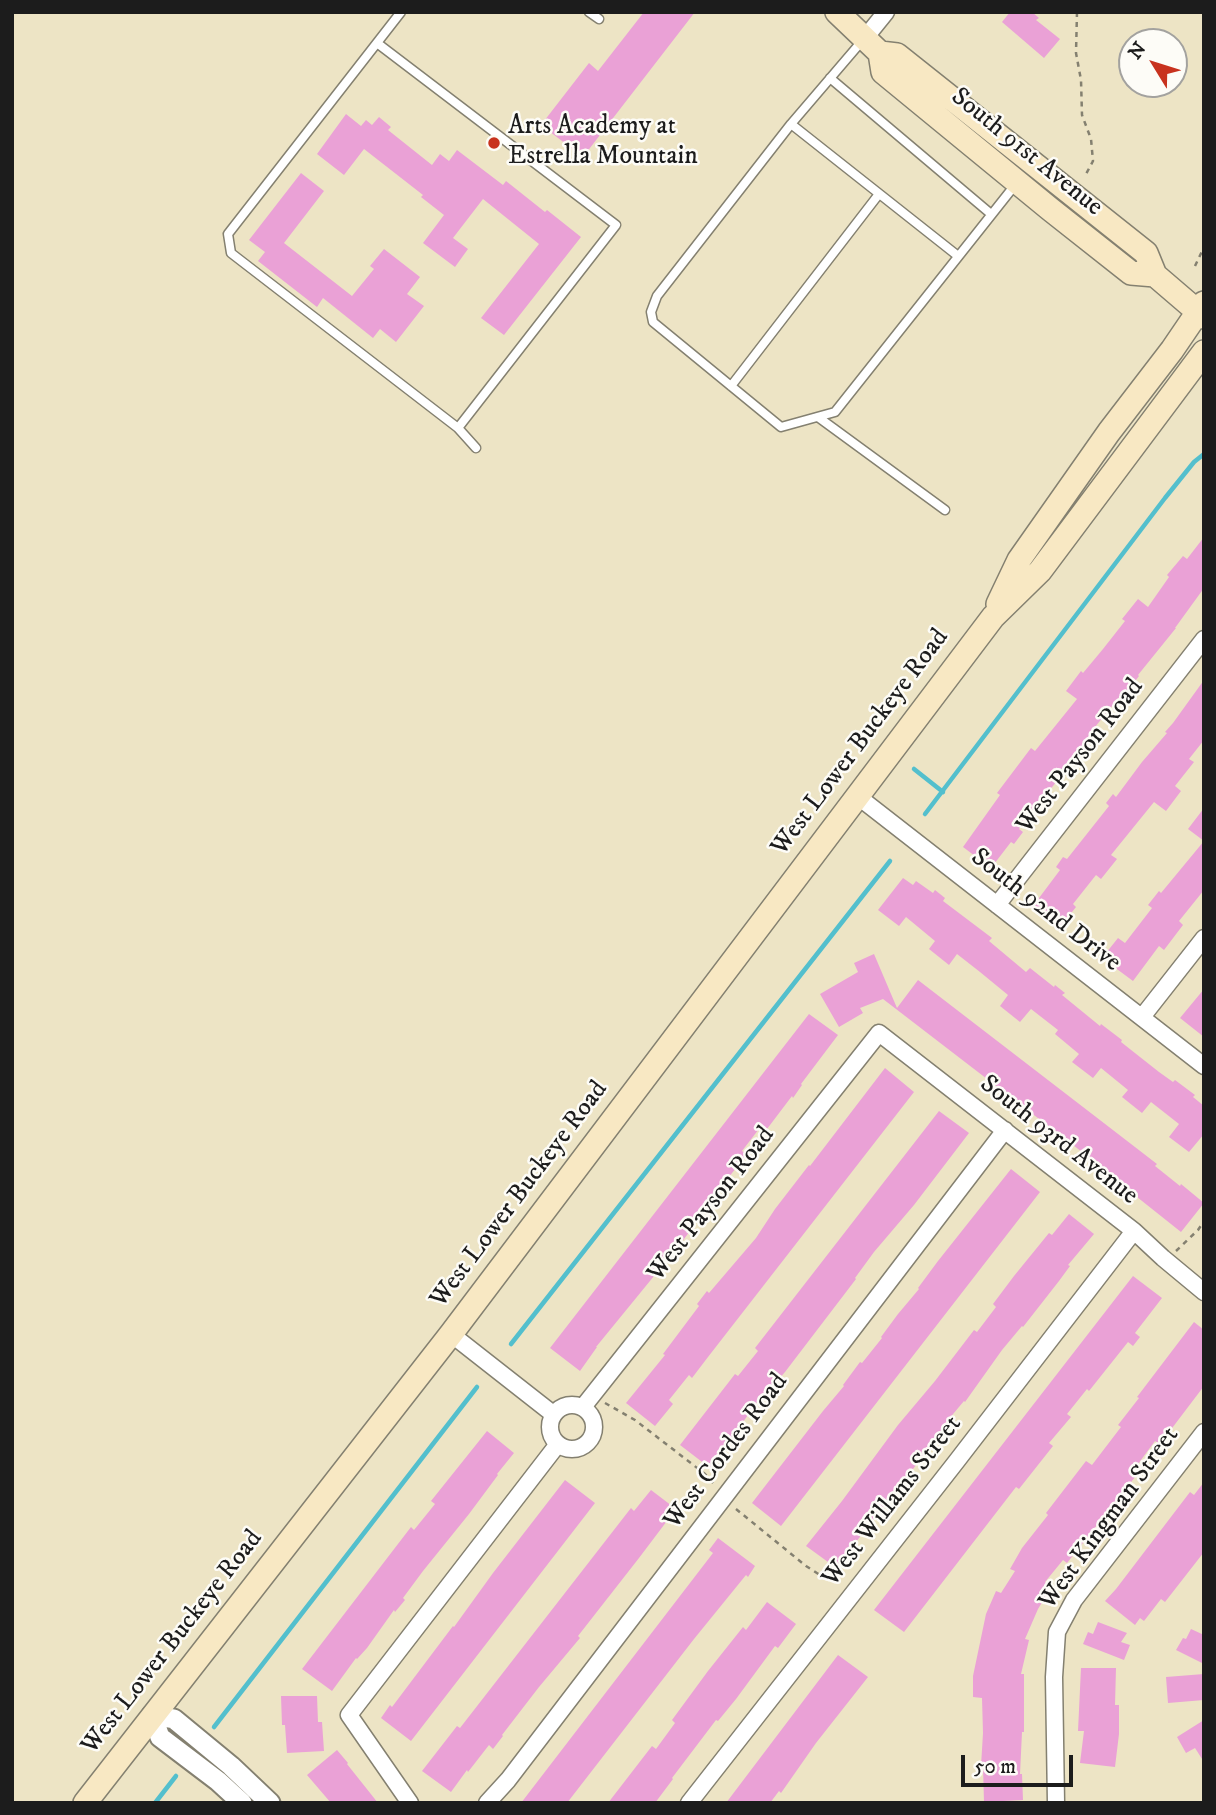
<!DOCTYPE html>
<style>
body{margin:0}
#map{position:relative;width:1216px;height:1815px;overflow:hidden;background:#ede4c5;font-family:"IM FELL DW Pica",serif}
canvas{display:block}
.frame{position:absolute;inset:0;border:14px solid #1c1c1c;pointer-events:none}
.north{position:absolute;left:1118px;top:28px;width:70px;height:70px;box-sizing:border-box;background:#fdfcf7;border:2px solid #a3a29f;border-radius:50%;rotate:308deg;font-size:19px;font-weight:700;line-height:28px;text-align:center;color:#1c1c1c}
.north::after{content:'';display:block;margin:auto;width:24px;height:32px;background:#c8321e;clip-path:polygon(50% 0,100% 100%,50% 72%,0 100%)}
.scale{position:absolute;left:961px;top:1755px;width:112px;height:32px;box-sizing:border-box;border:4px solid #1c1c1c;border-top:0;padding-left:9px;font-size:21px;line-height:24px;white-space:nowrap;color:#1c1c1c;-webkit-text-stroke:5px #fdfcf7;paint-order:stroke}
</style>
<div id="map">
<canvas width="1216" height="1815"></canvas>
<div class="frame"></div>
<div class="north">N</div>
<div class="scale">50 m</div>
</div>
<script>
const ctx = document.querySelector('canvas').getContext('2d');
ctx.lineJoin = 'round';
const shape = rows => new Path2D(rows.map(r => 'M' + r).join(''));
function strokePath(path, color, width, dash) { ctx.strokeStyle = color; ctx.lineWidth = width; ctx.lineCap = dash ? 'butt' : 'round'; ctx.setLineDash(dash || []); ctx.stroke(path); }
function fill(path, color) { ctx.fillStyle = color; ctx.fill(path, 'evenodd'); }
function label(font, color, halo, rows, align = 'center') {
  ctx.font = font + ' "IM FELL DW Pica",serif'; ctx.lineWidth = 5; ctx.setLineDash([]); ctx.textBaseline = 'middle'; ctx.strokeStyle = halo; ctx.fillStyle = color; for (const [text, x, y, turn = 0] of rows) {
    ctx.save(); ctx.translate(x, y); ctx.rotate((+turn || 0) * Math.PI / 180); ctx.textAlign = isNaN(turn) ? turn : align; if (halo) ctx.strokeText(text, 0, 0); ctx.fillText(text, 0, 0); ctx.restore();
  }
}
strokePath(shape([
 [914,769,943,792],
 [925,814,1165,498,1194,462,1204,454],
 [511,1344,890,861],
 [214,1727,477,1387],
 [155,1803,176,1776]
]), '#53bfcd', 4.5);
fill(shape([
 [644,12,695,12,583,157,541,125,589,63,598,71],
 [1010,12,1032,12,1039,18,1036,20,1060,39,1044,58,1002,22],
 [346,114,361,126,366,120,372,125,379,117,391,127,388,130,432,165,440,154,449,161,457,150,503,185,506,181,545,212,547,210,581,237,504,335,481,318,539,244,483,199,453,238,468,249,455,267,423,243,444,215,421,197,423,195,364,149,344,175,317,154],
 [301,173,324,191,284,243,352,296,374,269,370,266,384,249,420,277,407,294,424,306,396,342,380,329,373,338,323,298,317,307,258,261,265,252,249,240],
 [1204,537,1204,588,1175,628,1176,628,1138,675,1139,676,1123,697,1121,695,1095,727,1098,729,1019,829,1023,832,1014,844,1011,842,991,868,963,847,1000,795,997,793,1031,748,1035,751,1077,699,1066,691,1081,671,1083,673,1103,649,1125,621,1122,619,1138,599,1148,607,1169,577,1167,575,1183,556,1187,559],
 [1204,680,1204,740,1189,759,1194,762,1175,786,1181,791,1166,811,1154,802,1111,855,1117,859,1101,879,1096,875,1073,904,1076,907,1060,927,1033,906,1060,870,1056,867,1063,857,1067,859,1109,806,1106,803,1113,794,1116,797,1142,762,1167,733,1165,732,1173,723],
 [1204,808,1204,841,1188,829],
 [1204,841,1204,890,1179,921,1183,925,1164,950,1159,946,1133,981,1102,958,1118,938,1125,943,1152,908,1148,905,1159,891,1161,893],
 [903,878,913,885,916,881,933,893,935,890,945,898,943,901,992,938,989,941,1026,972,1030,968,1054,987,1055,985,1065,993,1062,995,1100,1026,1101,1024,1122,1040,1121,1042,1159,1072,1173,1082,1175,1080,1195,1095,1193,1097,1204,1106,1204,1134,1189,1152,1169,1137,1179,1124,1151,1102,1142,1113,1122,1097,1128,1090,1101,1068,1093,1078,1072,1062,1079,1054,1055,1034,1058,1030,1031,1009,1020,1022,1000,1006,1008,995,980,972,957,954,949,965,929,949,935,941,906,917,899,926,878,910],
 [874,954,897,1008,918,980,1109,1127,1157,1164,1155,1166,1180,1186,1181,1184,1204,1203,1181,1232,1137,1197,1138,1195,883,999,860,1008,863,1013,839,1027,820,994,858,972,854,963],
 [1204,989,1204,1037,1180,1018],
 [809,1014,838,1035,801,1084,802,1085,793,1098,792,1096,767,1129,762,1125,742,1151,747,1154,688,1229,690,1231,681,1243,596,1347,597,1347,580,1371,550,1348],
 [885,1068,914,1092,708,1357,692,1378,689,1375,669,1400,673,1404,655,1426,626,1403,665,1355,663,1354,699,1306,697,1304,707,1291,709,1293,756,1238,775,1209,809,1165,810,1166],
 [939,1111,969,1133,914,1205,874,1252,855,1278,856,1279,785,1372,765,1395,763,1394,710,1468,680,1445,735,1374,738,1376,758,1351,755,1348],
 [1011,1169,1040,1192,781,1526,752,1503,823,1411,844,1386,843,1385,860,1362,862,1363,882,1338,881,1337,898,1314,919,1289,918,1288,938,1261],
 [1069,1214,1094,1234,1068,1265,1070,1266,1059,1281,1023,1327,1022,1326,1002,1350,965,1402,964,1401,943,1426,945,1428,845,1556,848,1558,839,1570,806,1546,842,1501,898,1425,935,1381,974,1330,977,1332,996,1307,993,1304,1014,1276,1049,1233,1052,1235],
 [1133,1276,1162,1298,1135,1333,1140,1337,1133,1346,1128,1342,1089,1391,1087,1389,1067,1414,1071,1417,1049,1443,1053,1446,1019,1489,1016,1487,904,1632,874,1610],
 [1194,1322,1204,1330,1204,1386,1160,1444,1155,1441,1138,1464,1143,1467,1067,1563,1063,1560,1045,1582,1052,1586,1038,1609,1025,1639,1029,1640,1021,1674,1024,1674,1024,1732,1022,1732,1020,1774,1022,1774,1023,1800,984,1802,983,1766,981,1766,983,1733,982,1698,973,1697,973,1676,986,1614,996,1591,1001,1593,1015,1571,1010,1569,1022,1548,1048,1515,1046,1513,1086,1461,1092,1465,1121,1427,1118,1425,1139,1398,1137,1397],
 [487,1431,514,1453,497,1474,498,1475,469,1514,423,1571,403,1598,405,1600,395,1612,394,1610,367,1648,357,1659,356,1658,332,1691,302,1669,411,1527,414,1530,435,1504,431,1501],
 [565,1480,595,1503,411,1741,381,1718,390,1705,392,1707,453,1626,454,1627,493,1573],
 [1204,1482,1204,1552,1165,1602,1161,1599,1144,1621,1140,1618,1135,1625,1105,1601,1116,1589,1190,1492,1194,1495],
 [651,1490,676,1509,639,1558,578,1636,580,1638,539,1687,502,1735,503,1736,493,1749,489,1745,468,1772,467,1770,451,1792,422,1771,457,1726,460,1728,631,1508,634,1511],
 [718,1538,755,1566,748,1577,746,1575,694,1639,567,1803,521,1803,713,1553,709,1550],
 [767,1602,796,1624,778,1648,775,1646,736,1699,718,1721,716,1720,672,1778,673,1779,655,1803,608,1803,652,1746,656,1749,675,1723,672,1720,708,1671,743,1627,746,1630],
 [1098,1622,1127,1633,1121,1642,1130,1645,1124,1660,1083,1644,1088,1632,1093,1634],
 [1191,1629,1204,1635,1204,1664,1176,1650,1183,1638,1186,1639],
 [838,1655,868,1677,816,1743,781,1793,779,1791,770,1803,726,1803],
 [1081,1668,1116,1668,1115,1705,1119,1705,1119,1734,1115,1767,1080,1763,1084,1731,1078,1731],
 [1204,1674,1204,1700,1168,1703,1166,1677],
 [281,1696,317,1696,318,1722,322,1722,324,1751,287,1753,285,1725,282,1725],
 [1204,1720,1204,1762,1195,1748,1186,1753,1177,1737],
 [337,1750,348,1763,347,1764,378,1803,331,1803,307,1775]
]), '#eaa1d6');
const service = shape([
 [401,12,228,234,231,253,458,428,476,448],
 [589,12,599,19],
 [862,41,791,124,657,296,651,312,653,322,781,427,835,412,1015,185],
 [377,43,616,225,458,428],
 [830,78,991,214],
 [791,124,958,256],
 [731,386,879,194],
 [818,417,945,510]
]);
const minor = shape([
 [865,38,886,12],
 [856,795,1204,1066],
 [997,905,1204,639],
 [1142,1017,1204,938],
 [451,1334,553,1414],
 '550 1427a22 22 0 1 1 44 0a22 22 0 1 1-44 0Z',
 [583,1407,879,1033,1134,1231,1163,1258,1204,1292],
 [410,1803,349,1715,558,1444],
 [487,1803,508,1780,1005,1130],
 [689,1803,956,1462,1134,1231],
 [1056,1803,1054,1677,1057,1632,1074,1600,1204,1432]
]);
const tertiary = shape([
 [152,1715,174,1719,231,1766,270,1803],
 [152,1715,160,1737,218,1781,242,1803]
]);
const secondary = shape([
 [837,12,880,53,897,55,1146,253,1155,275,1204,317],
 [880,53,883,72,1050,209,1131,273,1155,275],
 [998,604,1019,560,1109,432,1172,350,1204,303],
 [85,1803,451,1334,993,617,1040,571,1204,352]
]);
strokePath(service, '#848070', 11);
strokePath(minor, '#848070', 19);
strokePath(tertiary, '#848070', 23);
strokePath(secondary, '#848070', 26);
strokePath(shape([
 [1077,12,1076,53,1081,80,1082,115,1091,139,1093,161,1085,176],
 [1195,266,1204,247],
 [1176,1251,1198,1230,1204,1221],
 [605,1403,635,1420,705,1474,714,1484],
 [736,1509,806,1566,820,1575,841,1583]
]), '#848070', 2.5, [5, 5]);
strokePath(service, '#fff', 8);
strokePath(minor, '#fff', 16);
strokePath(tertiary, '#fff', 19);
strokePath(secondary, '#f8e8c3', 23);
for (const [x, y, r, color] of [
 [494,143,7,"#c8321e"]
]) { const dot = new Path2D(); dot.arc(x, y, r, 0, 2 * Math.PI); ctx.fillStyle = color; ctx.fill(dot); strokePath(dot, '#fdfcf7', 2.5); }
label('26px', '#1c1c1c', '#fdfcf7', [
 ["Arts Academy at",508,128],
 ["Estrella Mountain",508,158]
], 'left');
label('26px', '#1c1c1c', '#fdfcf7', [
 ["South 91st Avenue",1026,153,39],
 ["West Lower Buckeye Road",861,743,-53],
 ["West Payson Road",1081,757,-52],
 ["South 92nd Drive",1045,911,38],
 ["South 93rd Avenue",1058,1141,38],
 ["West Lower Buckeye Road",520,1195,-53],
 ["West Payson Road",712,1205,-52],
 ["West Cordes Road",727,1452,-53],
 ["West Willams Street",893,1502,-52],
 ["West Kingman Street",1110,1519,-54],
 ["West Lower Buckeye Road",173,1643,-52]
]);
</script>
